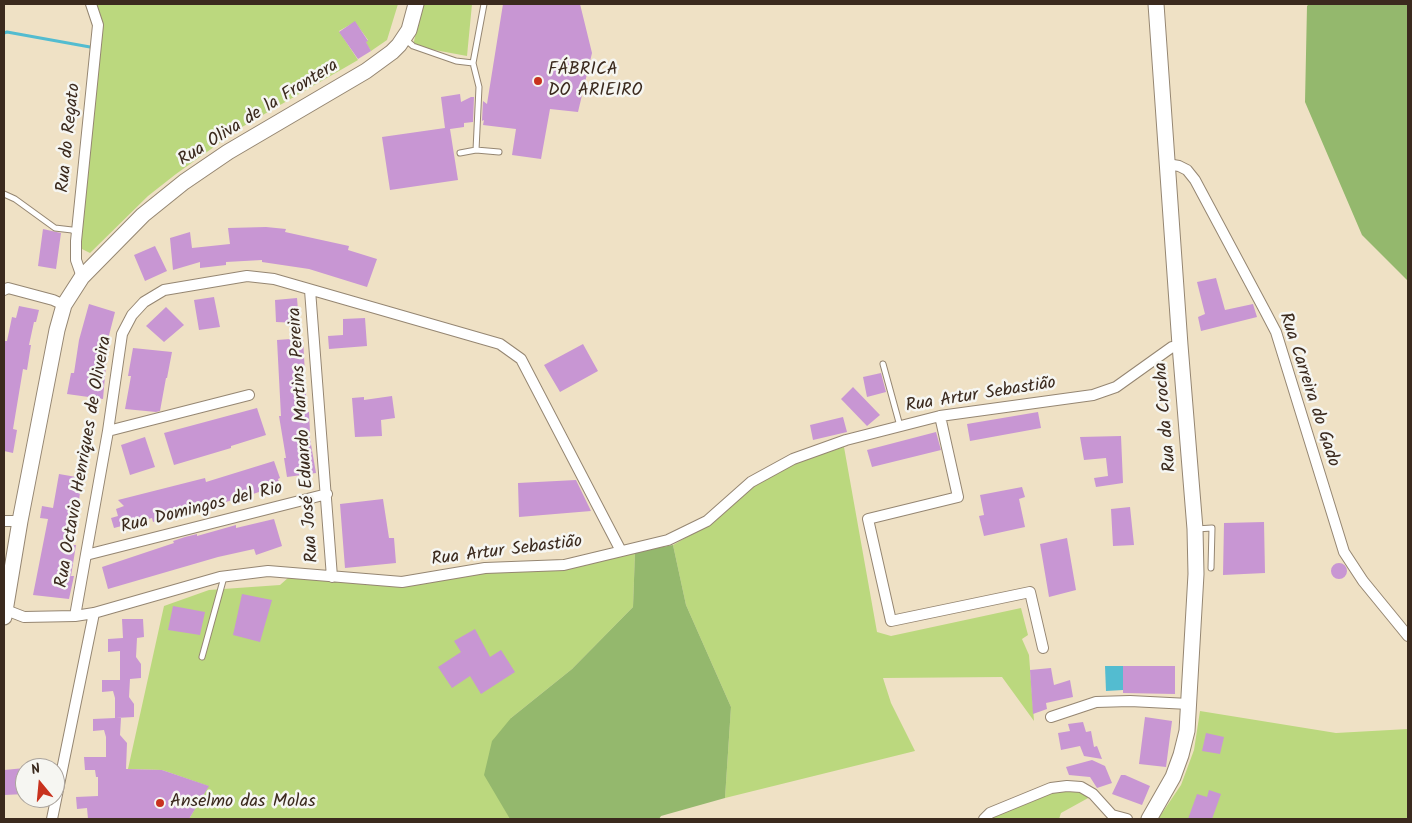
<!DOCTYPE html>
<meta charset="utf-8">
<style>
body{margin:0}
#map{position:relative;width:1412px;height:823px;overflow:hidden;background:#efe1c5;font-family:Kalam,sans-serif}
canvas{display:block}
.frame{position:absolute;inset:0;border:5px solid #3b2a1e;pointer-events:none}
.north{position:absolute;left:15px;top:758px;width:50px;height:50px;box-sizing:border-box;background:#f6f6f2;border:1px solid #aba49d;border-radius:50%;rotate:343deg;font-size:14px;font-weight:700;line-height:20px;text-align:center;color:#3b2a1e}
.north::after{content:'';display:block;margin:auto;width:18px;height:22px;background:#c8321e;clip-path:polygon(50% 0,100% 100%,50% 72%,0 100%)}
</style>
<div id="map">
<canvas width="1412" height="823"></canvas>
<div class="frame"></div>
<div class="north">N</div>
</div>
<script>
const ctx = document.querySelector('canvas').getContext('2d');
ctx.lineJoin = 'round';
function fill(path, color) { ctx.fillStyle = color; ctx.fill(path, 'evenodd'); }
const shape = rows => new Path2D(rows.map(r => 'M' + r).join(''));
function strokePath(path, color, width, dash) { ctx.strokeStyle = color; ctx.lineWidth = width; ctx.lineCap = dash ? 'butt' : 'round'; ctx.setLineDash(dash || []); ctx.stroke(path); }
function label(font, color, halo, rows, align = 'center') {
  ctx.font = font + ' Kalam,sans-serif'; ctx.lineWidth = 5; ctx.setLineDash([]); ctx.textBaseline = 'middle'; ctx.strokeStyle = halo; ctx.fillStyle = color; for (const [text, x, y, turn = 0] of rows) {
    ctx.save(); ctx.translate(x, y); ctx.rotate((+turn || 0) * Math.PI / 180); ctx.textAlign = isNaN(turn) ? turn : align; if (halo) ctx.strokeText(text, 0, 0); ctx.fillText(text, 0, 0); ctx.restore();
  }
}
fill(shape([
 [96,4,398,4,387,40,371,51,365,42,368,40,355,22,339,31,358,60,242,127,176,174,148,196,90,253,80,248,102,22],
 [422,4,472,4,467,56,413,46],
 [844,447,877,632,891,636,1021,608,1028,635,1022,639,1029,655,1034,721,1002,677,883,678,891,703,915,751,725,798,731,707,686,605,673,545,710,524,755,486,795,463],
 [635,552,633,607,572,669,511,718,510,819,189,819,208,786,162,770,128,769,164,606,209,590,280,585,289,577,403,586,484,573,563,569],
 [1200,711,1336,733,1408,729,1408,819,1158,819,1181,785,1194,750],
 [1052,790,1080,790,1090,797,1061,813,1059,819,988,819]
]), '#bbd87e');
fill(shape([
 [1309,4,1408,4,1408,281,1362,235,1305,102,1307,6],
 [673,545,686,605,731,707,725,798,661,816,659,819,510,819,484,775,492,741,511,718,572,669,633,607,635,552]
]), '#94b86d');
fill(shape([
 [1105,666,1123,666,1123,690,1106,691]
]), '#53bcd0');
strokePath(shape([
 [4,33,7,32,90,47]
]), '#53bcd0', 3);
fill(shape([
 [503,4,580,4,592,53,578,112,550,109,541,159,512,155,516,129,483,125,484,120,482,121,483,101,487,104],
 [355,21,368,41,366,42,371,51,358,59,339,32],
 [460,94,461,102,471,97,474,97,473,122,464,123,464,127,450,129,458,180,390,190,382,137,445,128,441,97],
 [266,227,286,229,285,232,349,246,348,250,377,259,367,287,309,269,262,262,262,260,226,262,226,265,200,268,200,262,173,270,170,238,190,232,192,248,230,244,228,228],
 [43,229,61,233,56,269,38,266],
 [155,246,167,271,145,281,134,255],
 [1216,278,1225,310,1253,304,1257,317,1201,331,1198,317,1205,314,1197,282],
 [214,297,220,327,199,330,194,300],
 [297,298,299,323,276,322,275,300],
 [89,304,115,312,107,343,110,343,106,365,103,399,67,394,71,373,74,373,79,340],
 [19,306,39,310,36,322,34,322,29,345,31,345,27,370,23,369,13,429,17,430,13,453,4,451,4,341,7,341,12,317,16,318],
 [166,307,184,325,164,342,146,326],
 [365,318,367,346,329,349,328,336,343,335,343,319],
 [303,338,307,412,309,412,310,433,309,433,316,473,287,477,284,458,286,458,279,416,281,416,277,340],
 [583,344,598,371,560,392,544,365],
 [133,348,172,352,167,378,166,378,160,411,156,412,125,409,131,376,128,376],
 [881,373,886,392,867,397,863,377],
 [853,387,880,415,867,426,841,399],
 [392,396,395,418,381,420,382,436,355,437,352,398,364,397,364,400],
 [257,408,266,435,231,446,231,448,174,465,164,433],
 [1038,412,1041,428,970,441,967,424],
 [843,417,847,432,813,440,810,425],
 [936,432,941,450,872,467,867,450],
 [1121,436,1123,483,1096,487,1094,478,1108,476,1106,458,1084,460,1080,437],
 [145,437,155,467,130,475,121,445],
 [274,461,280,478,278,479,280,485,247,496,222,503,222,500,177,513,177,515,153,522,152,518,114,528,111,518,118,516,116,509,124,506,118,500,205,478,206,482],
 [59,474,82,478,73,545,76,545,71,576,74,576,69,599,33,595,48,519,40,518,42,506,53,508],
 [576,480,591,511,519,517,518,483],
 [1022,487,1025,497,1019,499,1025,527,984,536,979,516,984,515,980,495],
 [383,499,389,538,394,538,396,563,345,568,340,504],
 [1130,507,1134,545,1113,546,1111,509],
 [274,519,282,546,256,555,254,549,218,557,108,589,102,567,174,543,173,541,185,537,197,534,197,536,236,525,236,528],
 [1264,522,1265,573,1223,575,1224,523],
 [1067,538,1076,590,1049,597,1040,544],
 '1331 571a8 8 0 1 1 16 0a8 8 0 1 1-16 0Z',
 [242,594,272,600,260,642,233,635],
 [173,606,205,612,200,635,168,630],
 [122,619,143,619,144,637,137,638,136,657,141,664,141,678,130,679,129,697,134,704,134,717,116,718,121,718,120,735,127,743,126,769,162,770,209,786,189,819,88,819,87,808,77,809,76,797,98,796,98,777,96,777,95,770,85,770,84,757,106,757,106,737,104,730,93,731,93,719,115,718,115,698,113,691,102,692,102,680,120,680,120,651,108,652,108,639,123,638],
 [475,629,490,657,501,650,515,672,481,694,470,676,452,688,438,667,461,652,454,641],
 [1123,666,1175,666,1175,694,1123,693],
 [1051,668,1054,685,1070,680,1073,697,1046,703,1047,709,1033,714,1030,670],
 [1145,717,1172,721,1166,767,1139,764],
 [1083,722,1086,732,1091,731,1094,747,1097,746,1102,759,1084,756,1080,746,1061,750,1058,733,1070,731,1068,724],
 [1206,733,1224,737,1220,754,1202,751],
 [1092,760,1105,766,1112,783,1097,788,1090,777,1069,775,1066,767],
 [25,768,25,794,4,795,4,770],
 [1121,775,1125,775,1150,786,1142,805,1112,794],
 [1209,790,1221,794,1212,819,1188,819,1197,794,1207,797]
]), '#c896d3');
const lane = shape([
 [405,39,413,46,456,61,473,63,484,4],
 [476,150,499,152],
 [460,153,476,150,479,87,473,63],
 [4,194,15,199,55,228,72,230,77,233],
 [883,364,900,426],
 [1196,529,1212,528,1211,568],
 [202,657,224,577]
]);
const street = shape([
 [1167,164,1179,166,1187,170,1195,180,1265,311,1276,332,1344,552,1363,581,1408,636],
 [82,277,76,260,76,241,98,25,91,4],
 [4,290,8,288,53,300,64,305],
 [310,290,332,577],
 [940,416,958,497,868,519,891,621,1030,592,1043,648],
 [108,431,249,395],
 [4,521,20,521],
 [86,555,327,494],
 [6,610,24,617,75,616,94,613,220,577,268,571,402,582,485,568,564,565,668,540,707,521,751,482,793,459,846,440,940,416,1093,395,1116,387,1172,347,1180,345],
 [75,616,108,431,122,334,132,315,144,302,164,290,247,276,274,279,500,344,521,359,621,551],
 [1051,717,1096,702,1130,701,1189,704],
 [52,819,94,613],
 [984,819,990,813,1051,788,1067,786,1081,787,1093,794,1112,815,1127,819]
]);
const secondary = shape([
 [4,617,20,521,57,330,64,305,82,277,143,215,184,182,228,152,366,71,392,52,399,45,409,30,416,4],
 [1149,819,1173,777,1181,755,1187,731,1196,574,1195,529,1180,345,1156,4]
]);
strokePath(lane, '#958672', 7);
strokePath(street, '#958672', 12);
strokePath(secondary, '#958672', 17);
strokePath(lane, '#fff', 5);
strokePath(street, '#fff', 10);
strokePath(secondary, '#fff', 15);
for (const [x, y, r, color] of [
 [538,81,5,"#c8321e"],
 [160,803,5,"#c8321e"]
]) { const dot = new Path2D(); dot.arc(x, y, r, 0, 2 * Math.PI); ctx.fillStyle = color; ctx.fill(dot); strokePath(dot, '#f6f6f2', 2); }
label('18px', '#3b2a1e', '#f6f6f2', [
 ["FÁBRICA",548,71],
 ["DO ARIEIRO",548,92],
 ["Anselmo das Molas",170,803]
], 'left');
label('18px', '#3b2a1e', '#f6f6f2', [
 ["Rua Oliva de la Frontera",259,114,-32],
 ["Rua do Regato",70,138,-84],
 ["Rua Carreira do Gado",1308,390,72],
 ["Rua Artur Sebastião",981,396,-9],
 ["Rua da Crocha",1167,417,-95],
 ["Rua José Eduardo Martins Pereira",305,435,-94],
 ["Rua Octavio Henriques de Oliveira",85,462,-80],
 ["Rua Domingos del Rio",202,509,-14],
 ["Rua Artur Sebastião",507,552,-7]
]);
</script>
